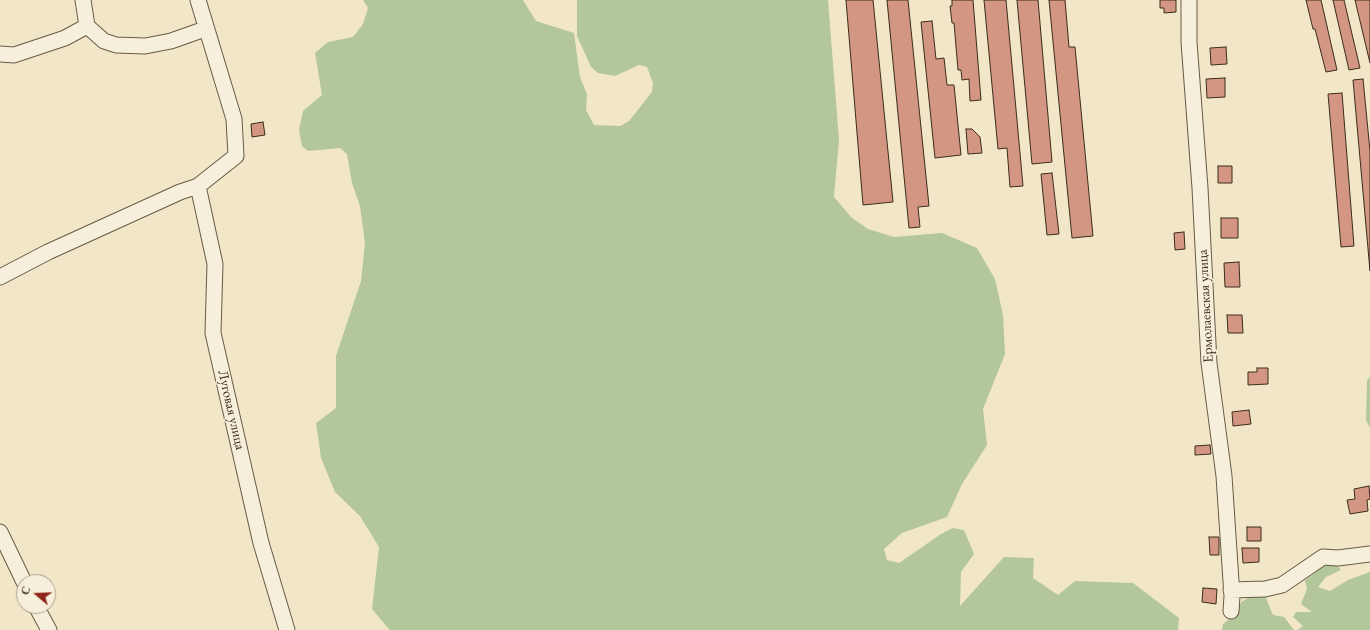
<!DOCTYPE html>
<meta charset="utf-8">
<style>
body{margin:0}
#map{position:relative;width:1370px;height:630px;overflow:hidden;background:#f1e7c8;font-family:"EB Garamond",serif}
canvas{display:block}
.north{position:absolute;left:16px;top:574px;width:40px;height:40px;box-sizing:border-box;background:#f6efdb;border:1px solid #aba18e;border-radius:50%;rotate:289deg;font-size:11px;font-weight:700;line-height:16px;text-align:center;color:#3b2c1a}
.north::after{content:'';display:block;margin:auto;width:14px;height:18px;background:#8f2418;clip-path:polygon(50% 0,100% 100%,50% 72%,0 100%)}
</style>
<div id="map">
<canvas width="1370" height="630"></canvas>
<div class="north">С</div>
</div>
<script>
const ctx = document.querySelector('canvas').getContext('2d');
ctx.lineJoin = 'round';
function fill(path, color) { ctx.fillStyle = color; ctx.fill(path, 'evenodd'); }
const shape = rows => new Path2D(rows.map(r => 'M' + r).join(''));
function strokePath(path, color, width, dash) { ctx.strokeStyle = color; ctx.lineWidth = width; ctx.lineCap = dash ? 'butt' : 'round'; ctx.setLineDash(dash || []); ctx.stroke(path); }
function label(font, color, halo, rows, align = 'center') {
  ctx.font = font + ' "EB Garamond",serif'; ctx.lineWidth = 3; ctx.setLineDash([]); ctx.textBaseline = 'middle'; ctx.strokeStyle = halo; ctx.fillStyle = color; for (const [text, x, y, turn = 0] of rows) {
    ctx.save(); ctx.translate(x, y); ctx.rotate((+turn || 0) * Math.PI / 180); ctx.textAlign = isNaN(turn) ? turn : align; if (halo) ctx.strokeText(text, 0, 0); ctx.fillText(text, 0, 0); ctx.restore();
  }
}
fill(shape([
 [357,0,523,0,536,21,574,33,580,77,587,94,586,110,594,125,620,126,629,121,652,92,653,83,647,67,639,65,615,76,598,73,591,67,577,36,577,0,828,0,839,140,834,197,851,217,868,229,894,237,942,233,977,248,995,279,1003,315,1005,354,983,409,987,445,962,484,947,517,902,533,884,549,887,560,899,563,941,534,953,528,964,530,974,554,961,572,960,606,1004,557,1034,558,1033,578,1058,595,1075,581,1133,583,1179,618,1178,630,390,630,388,628,372,609,379,547,360,516,335,492,321,458,316,423,336,408,336,356,361,281,365,243,360,206,352,183,347,154,340,148,308,151,302,146,299,130,303,111,322,95,315,53,328,42,353,37,363,24,368,8,363,0],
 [1370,376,1370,428,1366,420,1367,381],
 [1335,563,1341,570,1326,577,1318,587,1330,591,1348,580,1370,572,1370,630,1297,630,1303,626,1293,617,1296,612,1312,612,1301,604,1307,589,1305,580,1314,574,1321,564],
 [1252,596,1265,596,1273,615,1284,617,1294,630,1222,630,1223,624,1236,614,1241,602]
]), '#b3c79b');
const building = shape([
 [846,0,873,0,893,202,863,205,846,0],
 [887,0,908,0,929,206,918,207,920,227,909,228,887,0],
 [952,0,973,0,981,100,970,101,969,79,962,80,961,70,958,70,954,23,952,23,950,6,952,6,952,0],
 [984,0,1006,0,1023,186,1010,187,1007,148,998,149,984,0],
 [1017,0,1038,0,1052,162,1032,164,1017,0],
 [1049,0,1065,0,1069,47,1075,47,1093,236,1072,238,1049,0],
 [1160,0,1176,0,1176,12,1164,13,1164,8,1160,8,1160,0],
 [1306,0,1321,0,1337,70,1326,72,1315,29,1313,29,1306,0],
 [1333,0,1344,0,1360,68,1349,70,1333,0],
 [1355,0,1370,0,1370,63,1355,0],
 [932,21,936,59,944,58,947,85,954,85,961,155,935,158,921,22,932,21],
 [1226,47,1227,64,1211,65,1210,48,1226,47],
 [1225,78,1225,97,1207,98,1206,79,1225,78],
 [1363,79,1370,151,1370,271,1353,80,1363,79],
 [1342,93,1354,246,1341,247,1328,94,1342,93],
 [263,122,265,135,252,137,251,124,263,122],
 [966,129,972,129,980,137,982,153,968,154,966,129],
 [1218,166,1232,166,1232,183,1218,183,1218,166],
 [1052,173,1059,234,1047,235,1041,174,1052,173],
 [1221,218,1238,218,1238,238,1221,238,1221,218],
 [1184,232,1185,249,1175,250,1174,233,1184,232],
 [1239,262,1240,287,1225,287,1224,263,1239,262],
 [1227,315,1242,315,1243,333,1228,333,1227,315],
 [1257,368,1268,368,1268,384,1248,385,1248,372,1257,372,1257,368],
 [1249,410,1251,424,1233,426,1232,412,1249,410],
 [1210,445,1211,454,1195,455,1195,446,1210,445],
 [1369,486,1370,499,1367,500,1368,511,1350,514,1347,500,1355,499,1354,489,1369,486],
 [1247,527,1261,527,1261,541,1247,541,1247,527],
 [1209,537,1219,537,1219,555,1210,555,1209,537],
 [1242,548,1259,548,1259,562,1243,563,1242,548],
 [1203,588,1217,589,1216,604,1202,602,1203,588]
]);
fill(building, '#d29682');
strokePath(building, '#3b2c1a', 1);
const minor = shape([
 [1189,0,1189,42,1200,188,1209,363,1224,476,1232,596,1231,611],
 [87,26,104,41,116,45,145,46,171,41,205,29],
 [0,54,14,55,65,38,87,26,83,0],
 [198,186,215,264,213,333,261,543,287,630],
 [0,277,48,252,180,192,198,186,236,156,234,119,198,0],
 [0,532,24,582],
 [1231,590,1265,589,1282,585,1323,557,1338,558,1370,554],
 [36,606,49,630]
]);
strokePath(minor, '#685b46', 17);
strokePath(minor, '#f6efdb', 15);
label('14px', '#3b2c1a', '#f6efdb', [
 ["Ермолаевская улица",1206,306,-93],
 ["Луговая улица",231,410,77]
]);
</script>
